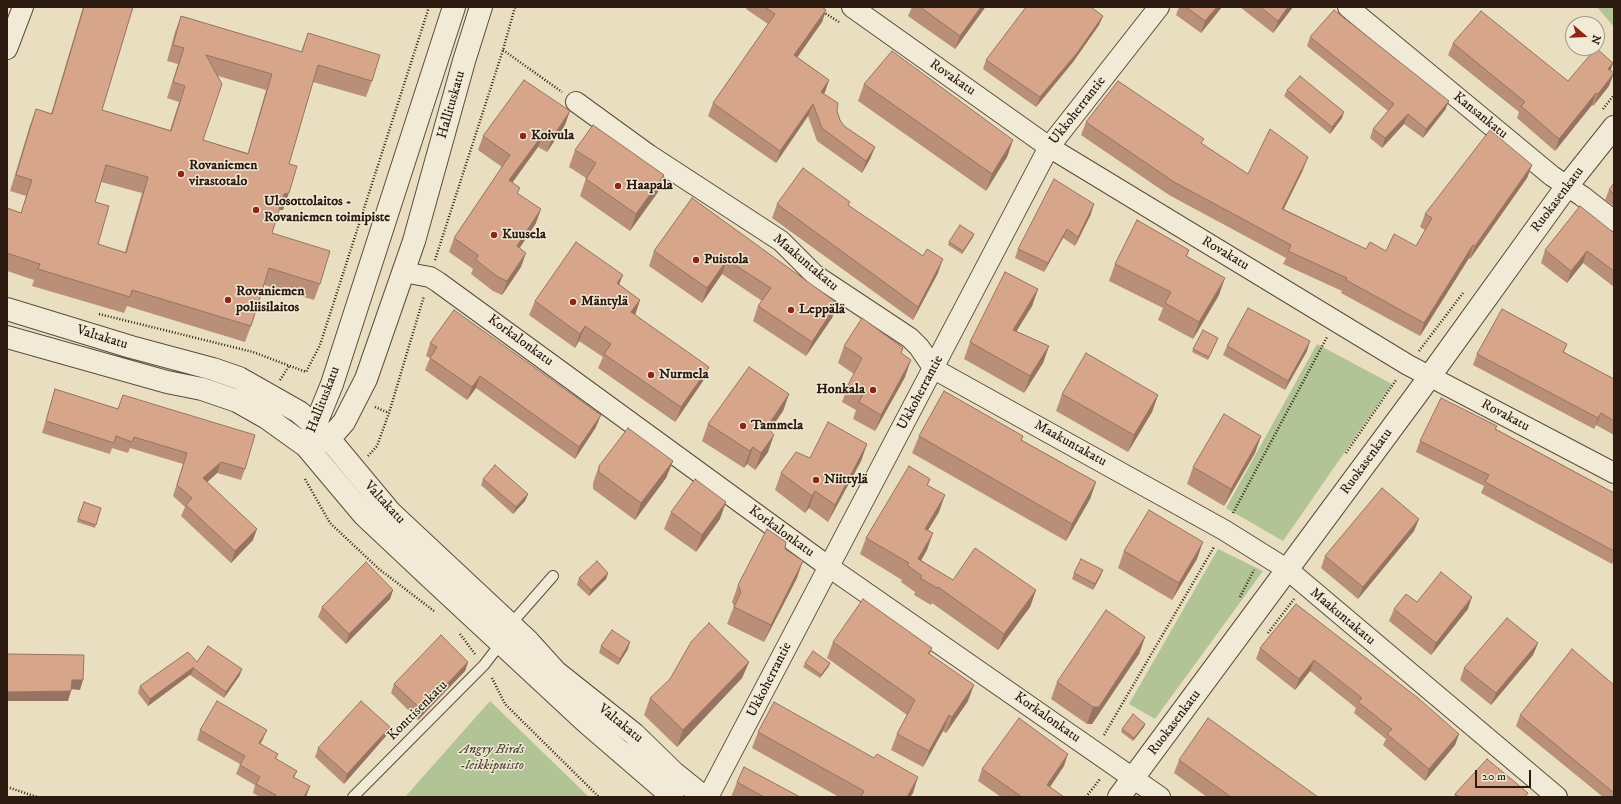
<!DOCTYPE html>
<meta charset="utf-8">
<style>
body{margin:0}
#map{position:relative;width:1621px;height:804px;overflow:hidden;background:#e9dfc0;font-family:"IM FELL DW Pica",serif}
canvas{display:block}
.frame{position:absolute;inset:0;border:8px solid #2d1b11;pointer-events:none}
.north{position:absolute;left:1565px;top:16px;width:40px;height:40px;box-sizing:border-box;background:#f1ead6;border:1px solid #a39787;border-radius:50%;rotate:109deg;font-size:11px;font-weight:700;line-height:16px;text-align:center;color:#2d1b11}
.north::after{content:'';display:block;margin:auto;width:14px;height:18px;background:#8f2418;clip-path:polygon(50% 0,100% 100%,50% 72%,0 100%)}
.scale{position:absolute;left:1475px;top:770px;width:56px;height:18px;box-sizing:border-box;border:2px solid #2d1b11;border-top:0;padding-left:5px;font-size:12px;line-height:14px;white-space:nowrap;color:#2d1b11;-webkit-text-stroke:3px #f1ead6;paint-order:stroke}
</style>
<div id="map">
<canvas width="1621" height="804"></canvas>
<div class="frame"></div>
<div class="north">N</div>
<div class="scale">20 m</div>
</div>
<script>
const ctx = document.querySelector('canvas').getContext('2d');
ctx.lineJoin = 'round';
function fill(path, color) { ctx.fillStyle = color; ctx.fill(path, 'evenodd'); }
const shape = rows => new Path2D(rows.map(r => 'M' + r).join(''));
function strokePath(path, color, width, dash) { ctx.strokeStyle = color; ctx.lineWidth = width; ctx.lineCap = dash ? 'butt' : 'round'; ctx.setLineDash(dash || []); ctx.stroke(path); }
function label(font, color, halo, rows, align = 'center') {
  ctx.font = font + ' "IM FELL DW Pica",serif'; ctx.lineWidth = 3; ctx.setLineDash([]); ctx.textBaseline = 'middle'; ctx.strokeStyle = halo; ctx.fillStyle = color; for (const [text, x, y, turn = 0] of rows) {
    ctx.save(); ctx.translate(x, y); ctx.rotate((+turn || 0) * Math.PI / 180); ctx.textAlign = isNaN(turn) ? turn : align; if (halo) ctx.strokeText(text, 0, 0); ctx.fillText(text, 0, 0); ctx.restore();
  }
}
fill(shape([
 [1597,7,1614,7,1614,27],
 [1317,344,1392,384,1283,541,1226,508],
 [1218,549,1263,571,1155,719,1129,704],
 [490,701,589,797,405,797]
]), '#b2c396');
const service = shape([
 [510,625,553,576],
 [353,797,484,665,501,643]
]);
const minor = shape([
 [852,7,1049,147,1408,365,1614,473],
 [1348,7,1552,176,1582,196,1614,221],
 [7,49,23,7],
 [576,102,649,155,781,241,815,275,910,338,919,347,934,369,1224,530,1288,570,1557,797],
 [403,272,430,277,438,282,829,567,1160,797],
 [708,797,1049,147,1159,7]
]);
const tertiary = shape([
 [7,309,131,347,213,369,239,378,299,412,325,434,390,512,528,641,556,672,634,734,673,772,704,797],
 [7,337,167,382,202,389,237,401,267,418,306,446,364,515,431,578,587,723,673,797],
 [310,438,332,384,454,7],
 [316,443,329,439,344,422,366,379,414,241,464,61,481,7],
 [1119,797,1417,394,1567,186,1614,127]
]);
strokePath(service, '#5c4c3d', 12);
strokePath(minor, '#5c4c3d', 22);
strokePath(tertiary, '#5c4c3d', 24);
strokePath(shape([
 [823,12,839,22],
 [503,50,562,92],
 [1603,109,1614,95],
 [435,260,503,50,515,7],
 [99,314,253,352,306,372,320,345,429,7],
 [1419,351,1463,293],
 [280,380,289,366],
 [375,407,389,413],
 [1346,453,1396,380],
 [368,456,377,446,389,413,424,296],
 [305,479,330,523,379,569,434,611],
 [1233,513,1327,337],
 [1240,597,1254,570],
 [1268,633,1294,599],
 [460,634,475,654],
 [492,678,505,704,599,797],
 [1104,735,1214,547],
 [7,787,37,797],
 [1086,797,1100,779]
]), '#2d1b11', 2.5, [1, 2]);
strokePath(service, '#f1ead6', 10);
strokePath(minor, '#f1ead6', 20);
strokePath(tertiary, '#f1ead6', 22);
fill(shape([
 [83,7,133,7,102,110,170,130,179,102,167,98,178,64,167,61,175,32,181,16,301,52,308,33,372,81,366,97,313,82,289,164,283,210,279,210,272,233,320,284,314,300,264,285,251,326,245,342,127,306,124,313,32,286,34,280,7,271,7,208,21,213,26,196,10,191,30,125,36,109,51,114],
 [218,76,266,90,248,153,203,140],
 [101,182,142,193,125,252,98,244,95,202],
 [747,7,822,7,826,10,822,22,797,57,829,80,824,94,837,111,840,120,844,126,875,147,870,159,862,173,817,141,808,116,776,163,708,116,713,103,768,24,746,9],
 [912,7,985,7,984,9,955,49,908,16],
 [1179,7,1222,7,1201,33,1176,15],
 [1240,7,1293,7,1273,33],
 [1103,16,1099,25,1073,62,1036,107,983,69,986,60],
 [1310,37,1449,101,1445,110,1423,138,1404,124,1382,148,1370,138,1373,129,1388,111,1307,46],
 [1453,43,1568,81,1613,63,1610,71,1609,86,1593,106,1592,105,1555,151,1517,118,1519,112,1448,55],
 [864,84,1013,140,1007,157,986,191,858,101],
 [1287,90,1342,118,1330,134,1284,96],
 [1086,122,1202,144,1248,174,1303,170,1284,209,1366,249,1386,251,1416,246,1425,230,1420,227,1425,214,1532,165,1527,178,1470,259,1469,258,1420,336,1341,293,1342,291,1283,264,1286,258,1169,195,1081,135],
 [565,125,547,152,538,147,512,183,536,223,519,248,521,267,502,295,493,291,471,274,473,269,449,252,454,238,502,167,478,150,483,136],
 [575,150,658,192,630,231,580,196,586,178,569,167],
 [1614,183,1614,206,1605,200,1609,190],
 [692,198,837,303,832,318,806,356,753,321,758,306,762,301,722,274,702,303,649,266,654,251],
 [777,204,848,206,923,256,938,273,913,320,772,218],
 [1091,214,1075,246,1063,238,1044,272,1015,258,1018,249],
 [1614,233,1614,287,1583,263,1567,283,1541,263,1545,250],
 [973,237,962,254,948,245,949,242],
 [1189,250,1187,256,1219,295,1193,339,1158,320,1163,308,1109,281,1115,264],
 [619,284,640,300,635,315,703,381,675,422,598,368,603,357,579,341,575,348,529,315,535,301],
 [1038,289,1032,306,1016,331,1049,346,1043,363,1024,393,964,359,970,342],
 [1217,341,1208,360,1192,352,1193,349],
 [430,343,596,427,575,459,476,388,467,400,425,370,430,358,426,356],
 [1567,344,1564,352,1614,379,1614,435,1596,425,1594,429,1473,365,1477,354],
 [844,346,903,348,901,354,905,377,875,431,853,419,856,410,842,402,848,385,854,374,838,363],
 [1227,346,1307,351,1285,390,1223,355],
 [55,389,118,409,123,395,245,469,241,480,217,473,207,482,253,540,231,563,181,516,185,507,173,496,183,464,130,448,128,453,112,448,110,454,42,433],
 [789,394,783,411,770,430,768,452,755,470,747,464,744,468,702,441,708,424],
 [1062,394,1158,395,1152,412,1128,452,1056,411],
 [1497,426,1496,429,1614,493,1614,560,1612,564,1481,493,1484,486,1416,452,1420,441],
 [919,436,1023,436,1022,440,1096,482,1090,499,1066,541,912,453],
 [1261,436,1255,453,1224,506,1187,484,1193,467],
 [867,444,861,461,828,522,809,508,805,513,775,490,781,473,810,458],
 [673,461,666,478,635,520,593,489,593,483,599,466],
 [483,479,528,494,525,501,513,514,481,485],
 [930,479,928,485,939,512,928,530,927,550,921,560,953,580,1036,590,1030,607,998,650,932,603,931,605,914,595,915,592,901,582,902,580,860,554,866,538],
 [84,502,101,508,95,528,77,522],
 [671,512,720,519,696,552,664,529],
 [1419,519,1414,531,1358,599,1321,568,1325,556],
 [785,549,797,578,764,642,727,624,734,606,732,602,738,585],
 [1124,551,1197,559,1172,600,1118,568],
 [1103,570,1100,577,1093,590,1072,579,1074,573],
 [608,573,606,579,589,596,577,585,579,578],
 [393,590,390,599,346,644,318,617,322,607],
 [1417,602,1468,609,1431,655,1389,621,1394,609],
 [1296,604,1459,734,1455,745,1425,781,1383,745,1386,739,1354,713,1356,708,1310,671,1295,690,1256,659,1260,648],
 [1145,637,1139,654,1092,724,1087,724,1051,699,1057,682],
 [833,642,932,648,930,654,968,701,946,733,943,731,923,767,891,750,897,734,907,715,827,658],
 [1538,643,1533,655,1491,705,1460,680,1464,668],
 [601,646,628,649,618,665,599,653],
 [197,662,240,675,224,698,190,675,191,674,148,706,138,693,140,686],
 [468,662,465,671,418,720,391,693,394,684],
 [749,662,742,678,677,747,644,715,650,698],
 [805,663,829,666,820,678,803,667],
 [1614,685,1614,797,1603,797,1516,726,1520,715],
 [1145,724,1144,727,1133,741,1121,732,1122,729],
 [200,730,263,739,260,744,278,754,276,759,297,771,294,778,306,796,306,797,260,797,253,793,255,785,236,774,240,764,197,740],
 [758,732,913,793,910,797,839,797,752,748],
 [386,736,344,784,315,757,318,748],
 [1179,760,1318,797,1207,797,1174,773],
 [1064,766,1050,787,1064,797,1001,797,978,781,982,769],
 [737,782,800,797,731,797],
 [1455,794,1527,797,1454,797]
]), '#b98f77');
fill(shape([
 [981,7,985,7,984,9,955,49,960,36],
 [1217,7,1222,7,1201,33,1205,21],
 [1288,7,1293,7,1273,33,1278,21],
 [826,10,822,22,790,68,794,55],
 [1103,16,1099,25,1073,62,1036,107,1040,97],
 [1613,63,1609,75,1608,69],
 [1614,73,1609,86,1593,106,1598,94],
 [829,80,825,92,816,105,821,92],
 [1596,93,1592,105,1555,151,1559,139],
 [1449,101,1445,110,1423,138,1426,129],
 [813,104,808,116,776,163,780,151],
 [570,111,565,125,547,152,552,138],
 [1344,112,1342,118,1330,134,1332,127],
 [1408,114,1404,124,1382,148,1385,138],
 [544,133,538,147,504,194,509,180],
 [1013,140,1007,157,986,191,992,174],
 [875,147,870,159,862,173,866,161],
 [1308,157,1303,170,1277,222,1282,209],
 [1532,165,1527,178,1470,259,1475,246],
 [664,175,658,192,630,231,636,214],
 [289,193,283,210,278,210,284,194],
 [1094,204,1091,214,1075,246,1078,237],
 [541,209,536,223,512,260,517,246],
 [1067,229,1063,238,1044,272,1048,263],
 [974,234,973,237,962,254,963,251],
 [1473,245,1469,258,1420,336,1424,323],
 [1587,251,1583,263,1567,283,1571,271],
 [526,253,521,267,502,295,507,281],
 [943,259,938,273,913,320,918,307],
 [727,260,722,274,702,303,707,288],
 [623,275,617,290,617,283],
 [1225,278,1219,295,1193,339,1199,322],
 [1038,289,1032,306,1007,347,1013,330],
 [640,300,635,315,631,312],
 [837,303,832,318,806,356,812,342],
 [585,326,579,341,575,348,580,334],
 [1310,341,1307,351,1285,390,1288,381],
 [1049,346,1043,363,1024,393,1030,376],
 [911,360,905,377,875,431,881,415],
 [709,367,703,381,675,422,681,407],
 [480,376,476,388,467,400,472,387],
 [789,394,783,411,760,444,767,427],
 [1158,395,1152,412,1128,452,1134,435],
 [1601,413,1596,425,1594,429,1598,418],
 [601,415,596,427,575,459,579,447],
 [774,435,768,452,755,470,761,453],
 [1261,436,1255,453,1224,506,1231,489],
 [867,444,861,461,828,522,835,505],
 [753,447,747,464,744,468,750,451],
 [673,461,666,478,635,520,641,503],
 [221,462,217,473,199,490,203,478],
 [1096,482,1090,499,1066,541,1072,524],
 [815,491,809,508,805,513,812,496],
 [528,494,525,501,513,514,516,507],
 [945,495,939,512,919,545,925,529],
 [726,502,720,519,696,552,702,535],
 [1419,519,1414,531,1358,599,1363,587],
 [257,529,253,540,231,563,235,551],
 [933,533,927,550,915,571,918,559],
 [1203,542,1197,559,1172,600,1179,583],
 [803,561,797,578,764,642,771,625],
 [1103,570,1100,577,1093,590,1095,584],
 [608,573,606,579,589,596,591,590],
 [393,590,390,599,346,644,349,634],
 [1036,590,1030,607,998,650,1004,634],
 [1472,597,1468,609,1431,655,1436,643],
 [1145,637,1139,654,1092,724,1087,724,1093,707],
 [630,642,628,649,618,665,620,659],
 [1538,643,1533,655,1491,705,1496,693],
 [1314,660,1310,671,1295,690,1299,679],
 [468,662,465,671,418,720,422,710],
 [749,662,742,678,677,747,683,730],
 [830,663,829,666,820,678,821,675],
 [194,667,191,674,148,706,150,699],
 [242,669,240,675,224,698,226,692],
 [72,680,83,680,80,690,69,689],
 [974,685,968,701,946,733,952,717],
 [71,691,68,701,7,701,7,692],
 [949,715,943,731,923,767,929,751],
 [1145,724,1144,727,1133,741,1134,738],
 [390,727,386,736,344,784,347,774],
 [267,730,263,739,255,753,259,743],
 [1459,734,1455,745,1425,781,1429,769],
 [1068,754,1064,766,1043,797,1047,785],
 [918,777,913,793,910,797,907,797],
 [310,786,306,797,304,797]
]), '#967461');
const building = shape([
 [84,7,133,7,102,110,171,131,185,86,173,82,184,48,173,45,181,16,302,52,308,33,380,55,372,81,318,65,289,164,297,166,289,193,284,194,272,233,330,251,320,284,269,268,251,326,132,290,130,297,38,269,40,264,7,253,7,208,21,213,32,180,16,175,36,109,52,114,84,7],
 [206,55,272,74,248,154,203,140,222,84,206,55],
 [106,165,148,177,126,253,98,244,109,206,95,202,106,165],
 [765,7,822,7,826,10,794,55,829,80,821,92,838,103,837,111,840,120,844,126,875,147,866,161,822,128,813,104,780,151,713,103,775,14,765,7],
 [920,7,981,7,960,36,920,7],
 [1026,7,1091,7,1103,16,1077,53,1040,97,986,60,1026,7],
 [1186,7,1217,7,1205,21,1186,7],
 [1260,7,1288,7,1278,21,1260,7],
 [1334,10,1449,101,1426,129,1408,114,1385,138,1373,129,1394,104,1310,37,1334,10],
 [1481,11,1568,81,1596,48,1613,63,1608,69,1614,73,1598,94,1596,93,1559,139,1521,106,1525,102,1453,43,1481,11],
 [892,51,1013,140,992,174,864,84,892,51],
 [1300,76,1344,112,1332,127,1287,90,1300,76],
 [524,80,570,111,552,138,544,133,509,180,520,188,517,193,541,209,517,246,526,253,507,281,498,277,476,260,478,255,454,238,510,155,483,136,524,80],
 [1118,81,1204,139,1201,143,1248,174,1270,129,1308,157,1282,209,1366,249,1370,242,1386,251,1394,234,1416,246,1432,218,1425,214,1490,130,1532,165,1475,246,1473,245,1424,323,1346,280,1347,278,1288,251,1291,245,1174,182,1086,122,1118,81],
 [593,125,664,175,636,214,586,179,596,163,575,150,593,125],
 [803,168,850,202,848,205,923,256,927,249,943,259,918,307,777,204,803,168],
 [1054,179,1094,204,1078,237,1067,229,1048,263,1018,249,1054,179],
 [1614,183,1614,194,1609,190,1614,183],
 [692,198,837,303,812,342,758,306,771,288,727,260,707,288,654,251,692,198],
 [1580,206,1614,233,1614,271,1587,251,1571,271,1545,250,1580,206],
 [1137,220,1189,250,1186,256,1225,278,1199,322,1165,303,1171,292,1115,264,1137,220],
 [960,225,974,234,963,251,949,242,960,225],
 [576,242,623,275,617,283,640,300,631,312,709,367,681,407,604,354,611,344,585,326,580,334,535,301,576,242],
 [1005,272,1038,289,1013,330,1049,346,1030,376,970,342,1005,272],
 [1248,308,1310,341,1288,381,1227,346,1248,308],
 [1502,309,1567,344,1563,352,1614,379,1614,421,1601,413,1598,418,1477,354,1502,309],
 [454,310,601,415,579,447,480,376,472,387,430,358,437,347,430,343,454,310],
 [862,318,903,348,901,353,911,360,881,415,859,402,863,394,848,385,862,358,844,346,862,318],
 [1203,330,1218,338,1209,357,1193,349,1203,330],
 [1086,353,1158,395,1134,435,1062,394,1086,353],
 [749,367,789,394,767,427,774,435,761,453,753,447,750,451,708,424,749,367],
 [55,389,118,409,123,395,255,435,245,469,221,462,203,478,257,529,235,551,186,505,192,498,177,485,187,453,134,437,132,442,116,436,114,443,46,421,55,389],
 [944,391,1023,436,1021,440,1096,482,1072,524,919,436,944,391],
 [1441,398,1497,426,1495,429,1614,493,1614,551,1485,482,1489,475,1420,441,1441,398],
 [1224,414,1261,436,1231,489,1193,467,1224,414],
 [828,422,867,444,835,505,815,491,812,496,781,473,796,452,810,458,828,422],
 [628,428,673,461,641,503,599,472,599,466,628,428],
 [495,465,528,494,516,507,483,479,495,465],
 [909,466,930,479,927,485,945,495,925,529,933,533,918,559,953,580,975,548,1036,590,1004,634,938,587,937,588,920,578,922,576,907,565,909,563,866,538,909,466],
 [695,479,726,502,702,535,671,512,695,479],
 [1382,488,1419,519,1363,587,1325,556,1382,488],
 [84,502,101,508,96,525,78,519,84,502],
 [1149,510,1203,542,1179,583,1124,551,1149,510],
 [767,529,786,542,785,549,803,561,771,625,734,607,741,592,738,585,767,529],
 [1081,559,1103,570,1095,584,1074,573,1081,559],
 [597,561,608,573,591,590,579,578,597,561],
 [366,562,393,590,349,634,322,607,366,562],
 [1441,572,1472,597,1436,643,1394,609,1406,594,1417,602,1441,572],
 [863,599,932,648,928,653,974,685,952,717,949,715,929,751,897,734,915,700,833,642,863,599],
 [1296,604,1418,698,1459,734,1429,769,1387,734,1392,729,1358,702,1362,698,1314,660,1299,679,1260,648,1296,604],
 [1106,610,1145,637,1099,707,1093,707,1057,682,1106,610],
 [1507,618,1538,643,1496,693,1464,668,1507,618],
 [709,623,749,662,683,730,650,698,670,679,691,642,709,623],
 [612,630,630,642,620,659,601,646,612,630],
 [441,635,468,662,422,710,394,684,441,635],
 [208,646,242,669,226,692,193,668,194,667,150,699,140,686,188,652,197,662,208,646],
 [1572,649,1614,685,1614,793,1520,715,1572,649],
 [813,651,830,663,821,675,805,663,813,651],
 [7,654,84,655,83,680,72,680,71,691,7,692,7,654],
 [217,701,267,730,259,743,278,754,275,758,297,771,293,777,310,786,304,797,275,797,276,795,256,784,260,777,240,765,245,756,200,730,217,701],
 [361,701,390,727,347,774,318,748,361,701],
 [774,702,874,758,877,754,918,777,907,797,861,797,864,791,758,732,774,702],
 [1133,714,1145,724,1134,738,1122,729,1133,714],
 [1019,718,1068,754,1047,785,1064,797,1022,797,982,769,1019,718],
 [1208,718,1318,797,1231,797,1179,760,1208,718],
 [1487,759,1528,793,1525,797,1459,797,1455,794,1487,759],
 [744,767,800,797,764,797,737,782,744,767]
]);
fill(building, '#d7a68a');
strokePath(building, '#967461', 1);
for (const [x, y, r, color] of [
 [523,136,4,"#8f2418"],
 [181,174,4,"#8f2418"],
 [618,186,4,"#8f2418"],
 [256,210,4,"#8f2418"],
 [494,235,4,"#8f2418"],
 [696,260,4,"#8f2418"],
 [228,300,4,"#8f2418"],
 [573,302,4,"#8f2418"],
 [791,310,4,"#8f2418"],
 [651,375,4,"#8f2418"],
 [873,390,4,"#8f2418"],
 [743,426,4,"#8f2418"],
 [816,480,4,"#8f2418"]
]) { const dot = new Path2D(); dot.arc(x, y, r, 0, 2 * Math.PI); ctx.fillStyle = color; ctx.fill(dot); strokePath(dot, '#f1ead6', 1.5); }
label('14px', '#2d1b11', '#f1ead6', [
 ["Rovakatu",952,78,35],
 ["Hallituskatu",452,105,-74],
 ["Ukkoherrantie",1078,111,-52],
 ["Kansankatu",1480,116,39],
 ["Ruokasenkatu",1558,200,-53],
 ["Rovakatu",1225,254,31],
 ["Maakuntakatu",805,263,40],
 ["Valtakatu",102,338,17],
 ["Korkalonkatu",520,341,36],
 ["Ukkoherrantie",921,393,-62],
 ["Hallituskatu",324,400,-69],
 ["Rovakatu",1505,416,28],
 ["Maakuntakatu",1070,444,29],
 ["Ruokasenkatu",1367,462,-54],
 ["Valtakatu",384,503,47],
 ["Korkalonkatu",781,532,36],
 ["Maakuntakatu",1342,617,40],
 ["Ukkoherrantie",770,680,-63],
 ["Konttisenkatu",418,711,-45],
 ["Korkalonkatu",1047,718,35],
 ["Ruokasenkatu",1175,723,-53],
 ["Valtakatu",620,724,39]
]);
label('bold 14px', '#2d1b11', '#f1ead6', [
 ["Koivula",531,136],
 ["Rovaniemen",189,166],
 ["virastotalo",189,182],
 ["Haapala",626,186],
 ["Ulosottolaitos -",264,202],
 ["Rovaniemen toimipiste",264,218],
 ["Kuusela",502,235],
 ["Puistola",704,260],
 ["Rovaniemen",236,292],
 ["poliisilaitos",236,308],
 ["Mäntylä",581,302],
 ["Leppälä",799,310],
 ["Nurmela",659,375],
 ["Honkala",865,390,"right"],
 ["Tammela",751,426],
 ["Niittylä",824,480]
], 'left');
label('italic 14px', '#554d39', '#f1ead6', [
 ["Angry Birds",492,750],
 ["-leikkipuisto",492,766]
]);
</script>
